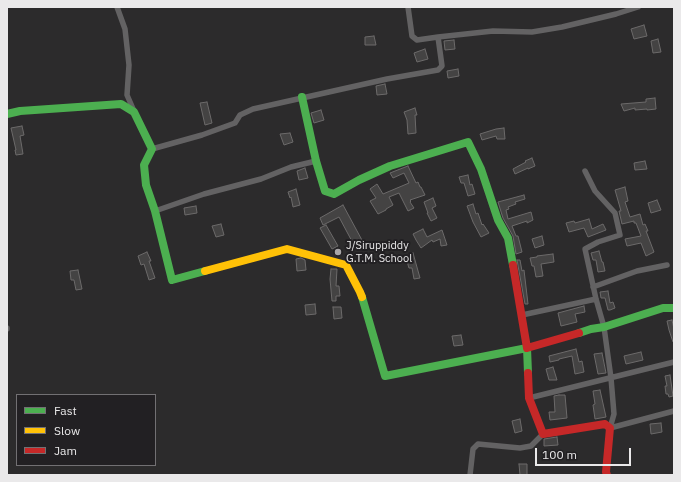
<!DOCTYPE html>
<style>
body{margin:0}
#map{position:relative;width:681px;height:482px;overflow:hidden;background:#2c2b2c;font-family:"IBM Plex Sans",sans-serif}
canvas{display:block}
.frame{position:absolute;inset:0;border:8px solid #eae9ea;pointer-events:none}
.legend{position:absolute;left:16px;top:394px;width:140px;height:72px;box-sizing:border-box;background:#222023;border:1px solid #727073;margin:0;padding:5px 7px;list-style:none;font-size:12px;color:#eae9ea}
.legend li{display:flex;align-items:center;gap:8px;height:20px}
.legend b{width:20px;border:1px solid #727073}
.scale{position:absolute;left:535px;top:448px;width:96px;height:18px;box-sizing:border-box;border:2px solid #eae9ea;border-top:0;padding-left:5px;font-size:12px;line-height:14px;white-space:nowrap;color:#eae9ea;-webkit-text-stroke:3px #222023;paint-order:stroke}
</style>
<div id="map">
<canvas width="681" height="482"></canvas>
<div class="frame"></div>
<ul class="legend">
<li><b style="height:5px;background:#4caf50"></b>Fast</li>
<li><b style="height:5px;background:#ffc107"></b>Slow</li>
<li><b style="height:5px;background:#c62828"></b>Jam</li>
</ul>
<div class="scale">100 m</div>
</div>
<script>
const ctx = document.querySelector('canvas').getContext('2d');
ctx.lineJoin = 'round';
function fill(path, color) { ctx.fillStyle = color; ctx.fill(path, 'evenodd'); }
const shape = rows => new Path2D(rows.map(r => 'M' + r).join(''));
function strokePath(path, color, width, dash) { ctx.strokeStyle = color; ctx.lineWidth = width; ctx.lineCap = dash ? 'butt' : 'round'; ctx.setLineDash(dash || []); ctx.stroke(path); }
function label(font, color, halo, rows, align = 'center') {
  ctx.font = font + ' "IBM Plex Sans",sans-serif'; ctx.lineWidth = 4; ctx.setLineDash([]); ctx.textBaseline = 'middle'; ctx.strokeStyle = halo; ctx.fillStyle = color; for (const [text, x, y, turn = 0] of rows) {
    ctx.save(); ctx.translate(x, y); ctx.rotate((+turn || 0) * Math.PI / 180); ctx.textAlign = isNaN(turn) ? turn : align; if (halo) ctx.strokeText(text, 0, 0); ctx.fillText(text, 0, 0); ctx.restore();
  }
}
const building = shape([
 [644,25,647,36,634,39,631,29,644,25],
 [374,36,376,45,365,45,365,37,374,36],
 [658,39,661,52,653,53,651,41,658,39],
 [454,40,455,49,445,50,444,41,454,40],
 [425,49,428,59,417,62,414,53,425,49],
 [458,69,459,76,448,78,447,71,458,69],
 [385,84,387,94,377,95,376,86,385,84],
 [655,98,656,109,647,110,647,109,635,110,635,108,624,111,621,104,646,102,646,99,655,98],
 [207,102,212,123,205,125,200,103,207,102],
 [415,108,417,115,415,115,416,133,408,134,407,120,404,112,415,108],
 [321,110,324,120,314,123,311,113,321,110],
 [22,126,24,135,20,136,23,154,16,155,15,150,16,150,11,128,22,126],
 [504,128,505,139,497,139,496,136,482,140,480,134,496,129,504,128],
 [290,133,293,142,284,145,280,134,290,133],
 [532,158,535,166,528,169,528,168,515,174,513,169,526,162,525,161,532,158],
 [645,161,647,169,635,170,634,163,645,161],
 [408,166,416,183,418,182,420,187,421,187,425,195,410,200,411,201,410,202,414,208,408,211,399,193,389,197,393,205,386,209,386,210,378,214,370,201,376,198,370,189,377,184,383,194,409,183,404,173,393,178,390,173,408,166],
 [305,168,308,178,299,180,297,171,305,168],
 [468,175,470,185,472,184,475,194,468,196,464,183,461,183,459,177,468,175],
 [625,187,628,201,625,202,630,217,640,214,643,225,645,224,648,231,646,231,654,252,646,256,641,243,627,246,625,239,641,236,636,223,634,223,634,221,622,224,619,211,621,211,615,190,625,187],
 [296,189,300,205,293,207,291,197,290,198,288,192,296,189],
 [524,195,525,199,515,202,516,204,508,207,509,209,506,210,508,219,531,212,533,220,527,223,527,221,512,226,516,236,518,236,522,252,516,254,513,236,503,218,498,202,524,195],
 [433,198,436,206,432,208,437,218,431,221,427,213,428,213,424,202,433,198],
 [657,200,661,210,651,213,648,203,657,200],
 [473,204,476,214,478,213,482,225,483,224,489,233,481,237,473,222,467,206,473,204],
 [343,205,363,242,355,247,339,217,323,225,320,218,343,205],
 [196,206,197,213,185,215,184,208,196,206],
 [589,219,592,229,603,224,606,230,588,237,584,228,569,232,566,223,574,221,575,223,589,219],
 [221,224,224,235,216,237,212,226,221,224],
 [326,225,338,246,332,249,320,228,326,225],
 [423,229,427,237,442,230,447,245,441,246,440,239,433,242,432,240,421,248,416,240,413,234,423,229],
 [542,236,544,245,535,248,532,239,542,236],
 [599,251,602,262,603,262,605,271,598,272,596,260,593,260,591,253,599,251],
 [147,252,151,261,149,261,155,278,149,280,144,264,141,265,138,256,147,252],
 [413,253,420,278,414,279,412,268,409,268,406,258,410,258,409,254,413,253],
 [553,254,554,262,541,264,543,276,536,277,534,266,532,266,530,258,537,257,537,256,553,254],
 [301,258,305,260,306,270,297,271,296,259,301,258],
 [517,260,520,260,522,271,524,270,528,304,525,304,517,260],
 [331,269,337,269,336,286,339,286,340,296,336,296,336,301,332,301,330,279,331,269],
 [78,270,82,289,76,290,74,280,71,280,70,271,78,270],
 [608,291,610,303,613,302,615,308,610,310,608,310,605,298,601,298,600,292,608,291],
 [315,304,316,314,306,315,305,305,315,304],
 [584,306,585,312,575,314,577,322,561,326,558,313,584,306],
 [333,307,341,307,342,318,334,319,333,307],
 [672,320,674,329,674,342,673,342,669,330,667,321,672,320],
 [461,335,463,345,454,346,452,336,461,335],
 [576,349,579,362,582,361,584,372,575,374,572,356,559,359,559,360,550,362,549,356,576,349],
 [641,352,643,360,626,364,624,356,641,352],
 [602,353,606,373,598,374,594,354,602,353],
 [553,367,557,380,549,380,546,369,553,367],
 [670,375,673,396,669,397,668,394,666,394,665,386,667,386,665,376,670,375],
 [600,390,606,417,595,419,593,405,595,404,593,391,600,390],
 [559,395,565,395,567,418,550,420,549,412,555,412,554,396,559,395],
 [520,419,522,431,515,433,512,421,520,419],
 [661,423,662,432,651,434,650,424,661,423],
 [557,437,558,445,544,446,544,439,557,437],
 [519,464,527,464,527,475,520,475,519,464]
]);
fill(building, '#444343');
strokePath(building, '#6c6a6a', 1);
strokePath(shape([
 [117,7,125,29,129,65,127,95,134,111],
 [408,7,412,36,417,40,438,37],
 [152,149,202,135,235,123,240,115,253,109,387,79,438,70,442,66,438,37,493,31,532,32,562,27,616,14,638,7],
 [585,171,595,191,615,213,620,235,598,242,585,249,596,299,604,327,611,378,614,414,610,428,674,411],
 [155,211,204,194,261,179,291,167,316,161],
 [593,287,637,271,667,265],
 [522,315,596,299],
 [7,328,7,329],
 [529,398,674,362],
 [470,475,473,449,478,444,520,448,531,446,543,434]
]), '#636263', 5.5);
strokePath(shape([
 [302,97,316,161,325,191,334,194,359,180,390,166,468,142,481,169,498,220,508,238,513,265],
 [7,114,20,111,121,104,134,112,152,149,144,165,146,185,155,211,172,280,205,271],
 [362,297,385,376,527,348,528,373],
 [579,333,591,329,604,327,663,308,674,308]
]), '#4caf50', 8);
strokePath(shape([
 [205,271,287,249,346,265,360,292,362,297]
]), '#ffc107', 8);
strokePath(shape([
 [513,265,527,348,579,333],
 [528,373,529,398,543,434,605,424,610,428,606,472,607,475]
]), '#c62828', 8);
for (const [x, y, r, color] of [
 [338,252,4,"#a8a6a8"]
]) { const dot = new Path2D(); dot.arc(x, y, r, 0, 2 * Math.PI); ctx.fillStyle = color; ctx.fill(dot); strokePath(dot, '#222023', 1.5); }
label('11px', '#eae9ea', '#222023', [
 ["J/Siruppiddy",346,246],
 ["G.T.M. School",346,259]
], 'left');
</script>
